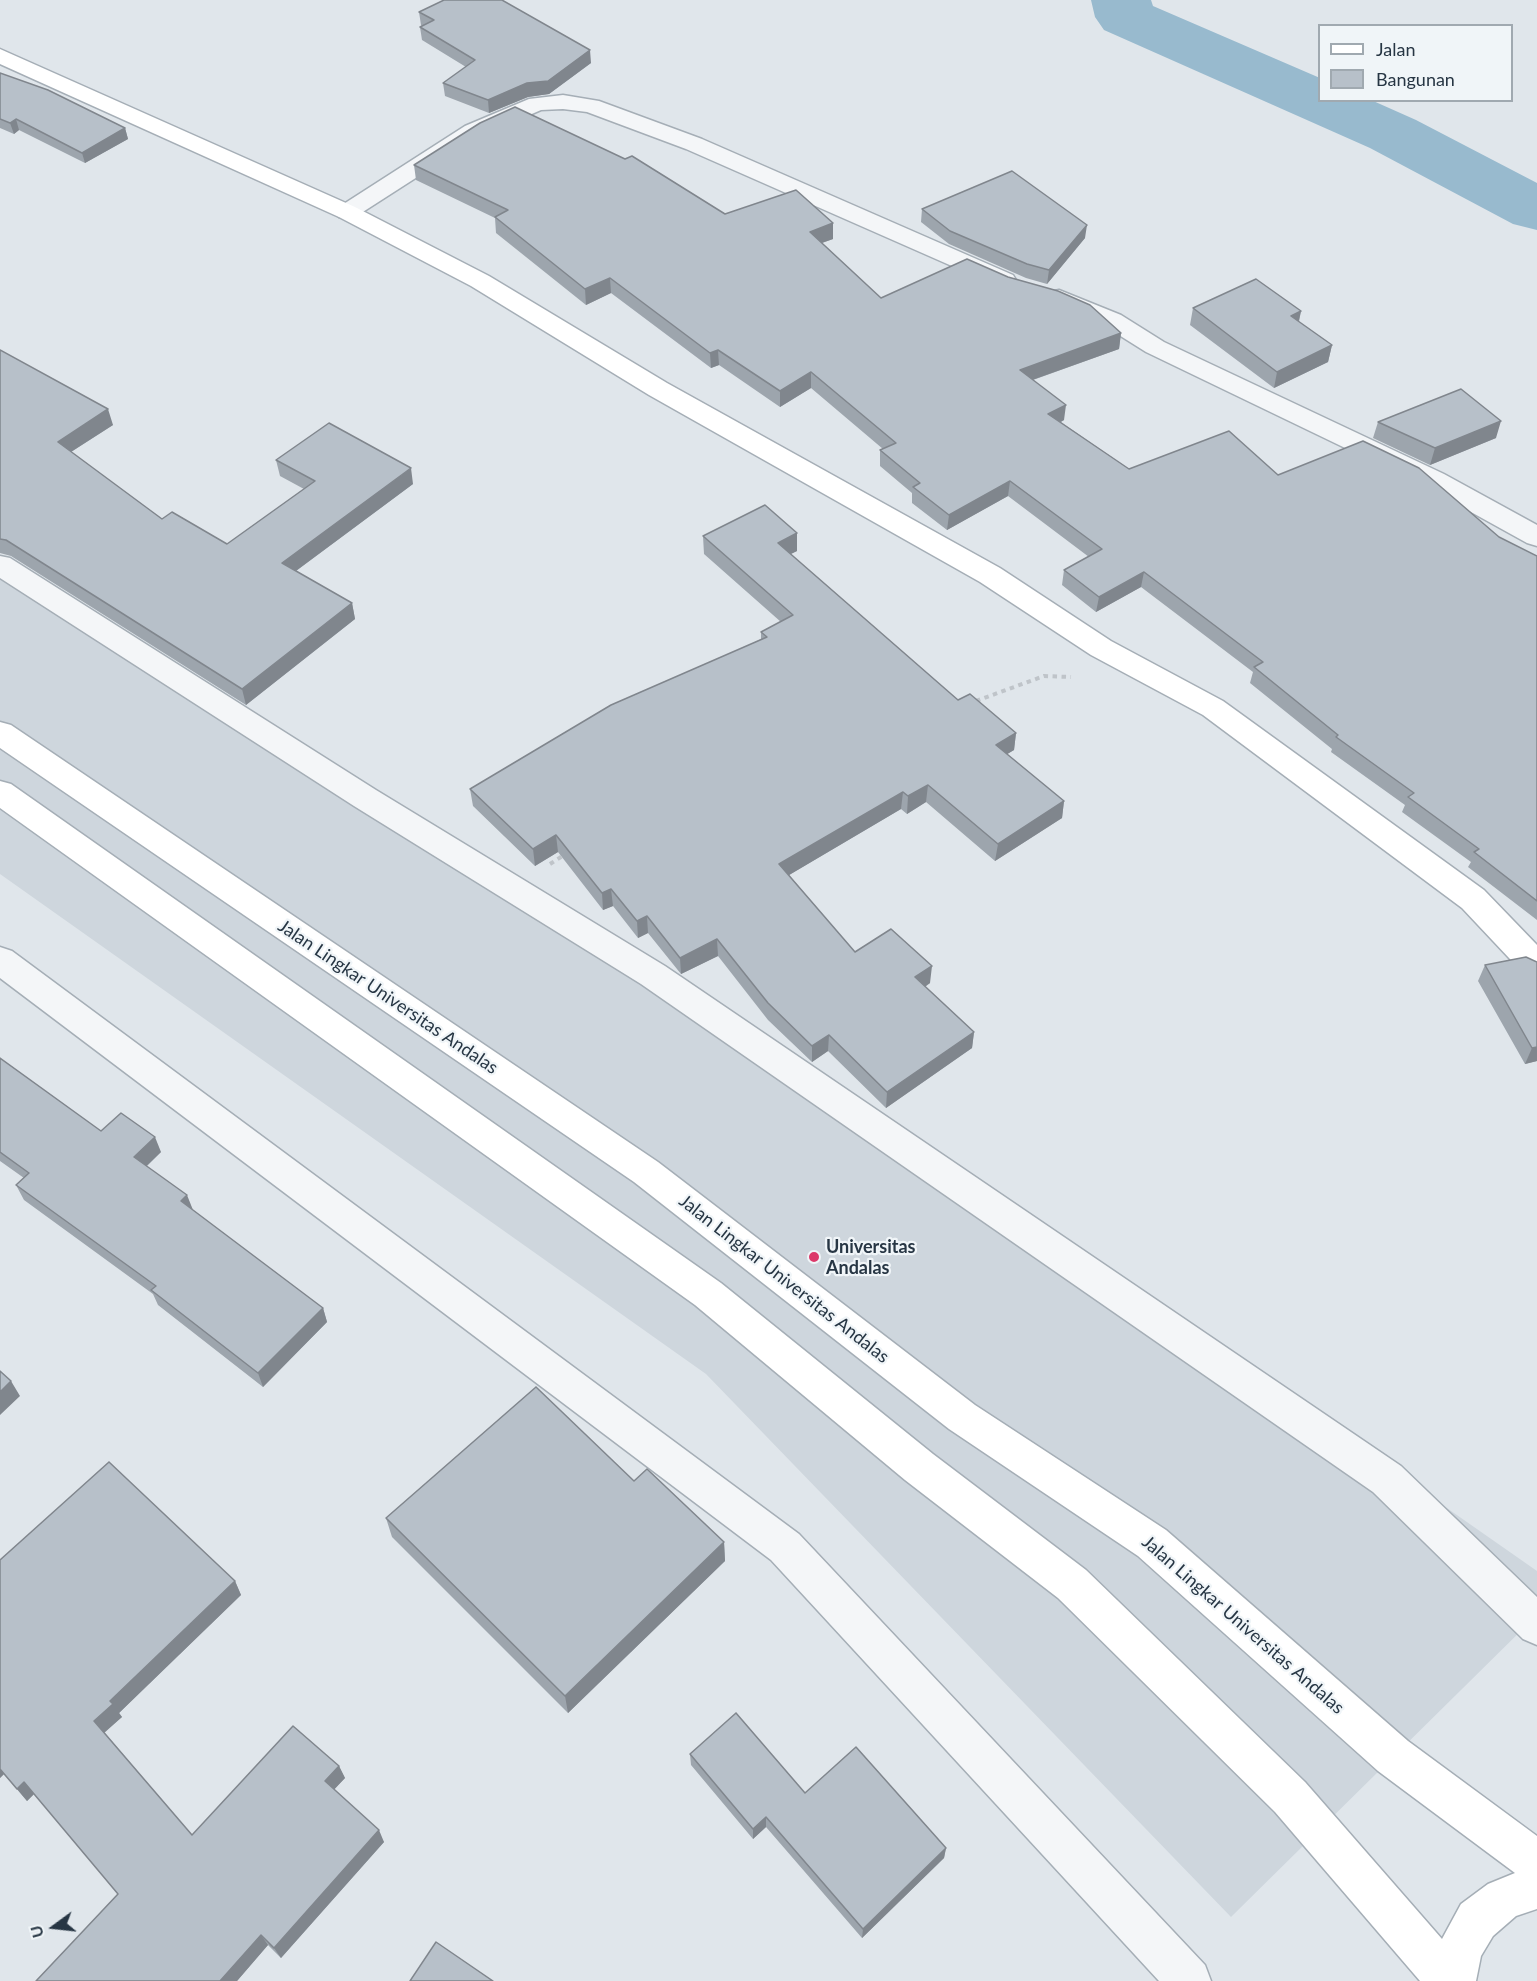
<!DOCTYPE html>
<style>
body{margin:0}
#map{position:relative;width:1537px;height:1981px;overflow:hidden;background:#e0e6eb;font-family:Lato,sans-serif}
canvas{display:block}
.legend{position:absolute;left:1318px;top:24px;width:195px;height:78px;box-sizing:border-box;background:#f0f5f8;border:2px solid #a0a9b0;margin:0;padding:8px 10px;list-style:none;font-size:18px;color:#273644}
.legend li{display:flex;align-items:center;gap:12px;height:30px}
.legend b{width:30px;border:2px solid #a0a9b0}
.north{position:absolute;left:24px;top:1897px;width:60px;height:60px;-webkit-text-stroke:4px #f0f5f8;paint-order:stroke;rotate:255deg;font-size:16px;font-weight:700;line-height:24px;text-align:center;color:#273644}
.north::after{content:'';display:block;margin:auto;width:21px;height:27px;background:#273644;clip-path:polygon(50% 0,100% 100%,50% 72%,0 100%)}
</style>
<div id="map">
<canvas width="1537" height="1981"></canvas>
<ul class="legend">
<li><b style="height:8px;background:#fff"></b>Jalan</li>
<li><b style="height:16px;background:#b7c0c9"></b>Bangunan</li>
</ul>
<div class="north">U</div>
</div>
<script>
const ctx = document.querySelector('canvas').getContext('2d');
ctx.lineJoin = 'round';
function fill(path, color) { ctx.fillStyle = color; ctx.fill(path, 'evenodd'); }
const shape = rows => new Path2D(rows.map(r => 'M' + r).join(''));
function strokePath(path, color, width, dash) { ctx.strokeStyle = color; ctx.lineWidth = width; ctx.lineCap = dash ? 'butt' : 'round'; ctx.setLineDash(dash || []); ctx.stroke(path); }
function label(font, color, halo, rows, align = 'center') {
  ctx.font = font + ' Lato,sans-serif'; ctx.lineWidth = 4.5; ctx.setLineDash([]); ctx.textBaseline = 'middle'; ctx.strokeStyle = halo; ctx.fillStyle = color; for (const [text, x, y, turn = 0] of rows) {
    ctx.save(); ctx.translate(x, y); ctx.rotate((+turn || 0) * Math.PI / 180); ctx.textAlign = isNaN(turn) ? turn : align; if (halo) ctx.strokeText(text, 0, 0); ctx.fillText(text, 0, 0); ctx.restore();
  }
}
fill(shape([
 [0,558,920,1140,1537,1571,1537,1615,1231,1917,706,1374,0,874]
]), '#ced6dd');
fill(shape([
 [1091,0,1151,0,1153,6,1320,78,1320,100,1371,100,1416,120,1537,183,1537,230,1513,224,1370,148,1104,30,1095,17,1091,0]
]), '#98bace');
const street = shape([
 [563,95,599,101,702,139,1013,275,1016,280,1013,285,1004,287,995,285,686,149,587,112,563,109,541,110,481,136,355,217,339,217,335,212,339,207,465,126,529,99,563,95],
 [1059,290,1121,315,1164,342,1444,474,1537,525,1537,546,1527,543,1424,486,1146,352,1103,325,1050,302,1047,297,1050,292,1059,290],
 [0,556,10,558,376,790,665,966,1401,1466,1537,1597,1537,1645,1523,1639,1373,1492,641,984,354,806,0,578,0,556],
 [0,947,12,951,799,1534,1205,1965,1211,1981,1159,1981,771,1560,0,978,0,947]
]);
const secondary = shape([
 [0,49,355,207,489,276,667,383,1000,568,1111,641,1223,701,1484,890,1537,945,1537,979,1525,975,1462,908,1203,715,1091,655,980,582,649,395,471,286,339,217,0,64,0,49],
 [0,722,11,725,658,1162,975,1405,1166,1530,1408,1741,1537,1836,1537,1909,1516,1916,1493,1936,1481,1956,1476,1981,1420,1981,1275,1812,1058,1598,905,1480,695,1305,0,808,0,781,11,784,721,1283,933,1454,1086,1570,1305,1782,1442,1939,1461,1904,1488,1884,1515,1873,1378,1771,1138,1556,949,1429,634,1182,0,748,0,722]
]);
strokePath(street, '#a5aeb6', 3);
strokePath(secondary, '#a5aeb6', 3);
strokePath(shape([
 [976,701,1044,676,1071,677],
 [550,864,564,855]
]), '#bfc4c9', 4, [4.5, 4.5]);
fill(street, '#f4f6f8');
fill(secondary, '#fff');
fill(shape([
 [419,12,591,63,549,94,528,97,489,113,445,96,443,83,466,67,422,40,420,27,422,26,421,25],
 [0,73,125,128,128,139,85,163,19,130,14,134,0,128],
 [414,165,725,214,833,223,833,239,822,243,881,298,1121,333,1119,349,1033,380,1064,420,1061,422,1129,469,1278,475,1499,537,1537,556,1537,920,1468,867,1471,862,1402,812,1405,805,1331,752,1332,749,1250,683,1253,672,1141,587,1096,612,1062,585,1064,570,1089,557,1008,496,947,530,912,503,912,493,880,466,880,450,883,449,811,388,780,407,719,365,711,368,611,293,586,305,496,233,495,218,416,180],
 [922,209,1085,238,1047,284,1026,278,949,244,921,222],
 [1193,308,1301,311,1299,322,1332,345,1328,362,1274,388,1190,325],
 [0,350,113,425,71,452,162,519,227,544,304,489,280,476,276,460,413,484,296,571,352,603,355,619,246,705,11,556,0,553],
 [1378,422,1496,438,1430,465,1373,438],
 [703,536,797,551,790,554,958,700,1016,733,1014,750,1007,754,1064,801,1062,818,995,861,926,802,907,814,901,809,789,875,855,952,930,983,925,987,974,1032,972,1048,886,1108,828,1051,812,1062,768,1020,718,956,681,974,648,933,638,938,613,906,603,910,558,852,535,866,473,806,470,789,761,639,761,632,781,622,704,554],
 [1537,962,1537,1061,1525,1064,1478,981,1485,965],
 [0,1058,101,1131,161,1152,147,1166,193,1210,323,1308,327,1322,263,1387,158,1305,153,1294,24,1200,16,1185,24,1178,0,1161],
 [634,1481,724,1542,725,1561,568,1713,392,1537,386,1518],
 [0,1560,235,1581,241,1595,119,1713,122,1717,104,1732,192,1835,339,1766,345,1778,334,1789,384,1842,281,1958,268,1945,237,1981,36,1981,118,1894,34,1794,27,1801,4,1774,0,1778],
 [690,1754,805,1793,946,1848,944,1858,862,1938,766,1827,753,1839,691,1765]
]), '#9da5ad');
fill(shape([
 [590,50,591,63,549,94,528,97,489,113,488,100],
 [16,119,19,130,14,134,10,123],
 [125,128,128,139,85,163,82,153],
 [833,223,833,239,810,247,810,232],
 [1087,225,1085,238,1047,284,1049,270],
 [610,278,611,293,586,305,585,289],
 [1301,311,1297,328,1291,316],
 [1121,333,1119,349,1018,385,1020,370],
 [1332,345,1328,362,1274,388,1277,372],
 [718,350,719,365,711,368,710,353],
 [811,372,811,388,780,407,780,391],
 [1066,405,1064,420,1047,429,1048,414],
 [108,409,113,425,63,457,58,442],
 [1501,421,1496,438,1430,465,1435,448],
 [411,468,413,484,285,579,282,563],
 [1010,481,1008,496,947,530,949,515],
 [797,533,797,551,777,561,778,543],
 [1144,572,1141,587,1096,612,1099,597],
 [352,603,355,619,246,705,242,689],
 [1016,733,1014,750,994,762,996,745],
 [928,785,926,802,907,814,908,796],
 [903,792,901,809,779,881,779,864],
 [1064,801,1062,818,995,861,998,844],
 [556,835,558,852,535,866,533,849],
 [611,889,613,906,603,910,602,893],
 [647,916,648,933,638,938,637,921],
 [717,939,718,956,681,974,680,958],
 [932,966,930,983,914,994,915,977],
 [974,1032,972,1048,886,1108,887,1092],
 [829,1035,828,1051,812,1062,812,1046],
 [1537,1047,1537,1061,1525,1064,1532,1048],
 [155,1137,161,1152,140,1172,134,1157],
 [187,1195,193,1210,181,1201],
 [323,1308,327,1322,263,1387,258,1373],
 [11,1381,20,1396,0,1415,0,1392],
 [724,1542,725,1561,568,1713,565,1696],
 [235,1581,241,1595,119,1713,122,1717,103,1734,94,1721,110,1701],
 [339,1766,345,1778,331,1793,325,1781],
 [0,1769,4,1774,0,1778],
 [24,1782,34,1794,27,1801,17,1789],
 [766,1817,766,1827,753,1839,753,1829],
 [379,1830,384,1842,281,1958,274,1948],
 [946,1848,944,1858,862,1938,863,1929],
 [261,1935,268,1945,237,1981,220,1981]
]), '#80868d');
const building = shape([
 [444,0,502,0,590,50,548,81,527,83,488,100,443,83,475,60,420,27,434,20,419,12,444,0],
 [0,73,48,90,125,128,82,153,16,119,10,123,0,119,0,73],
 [515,107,625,159,632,156,725,214,796,190,833,223,810,232,881,298,967,259,1008,277,1058,291,1090,305,1121,333,1020,370,1066,405,1048,414,1129,469,1229,431,1278,475,1363,441,1419,468,1499,537,1537,556,1537,901,1474,852,1479,849,1408,797,1414,793,1336,737,1338,735,1254,667,1263,662,1144,572,1099,597,1064,570,1102,549,1010,481,949,515,913,487,920,483,880,450,896,443,811,372,780,391,718,350,710,353,610,278,585,289,495,217,508,210,414,165,480,123,515,107],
 [1012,171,1087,225,1049,270,1027,264,950,231,922,209,1012,171],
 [1256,279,1301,311,1291,316,1332,345,1277,372,1193,308,1256,279],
 [0,350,108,409,58,442,162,519,172,512,227,544,315,481,276,460,329,423,411,468,282,563,352,603,242,689,6,540,0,539,0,350],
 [1461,389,1501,421,1435,448,1378,422,1461,389],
 [765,505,797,533,778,543,958,700,970,694,1016,733,996,745,1064,801,998,844,928,785,908,796,903,792,779,864,855,952,891,929,932,966,915,977,974,1032,887,1092,829,1035,812,1046,768,1003,717,939,680,958,647,916,637,921,611,889,602,893,556,835,533,849,470,789,611,705,767,637,761,632,793,615,703,536,765,505],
 [1526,957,1537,962,1537,1047,1532,1048,1485,965,1526,957],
 [0,1058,101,1131,121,1113,155,1137,134,1157,187,1195,181,1201,323,1308,258,1373,151,1290,156,1286,16,1185,29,1173,0,1152,0,1058],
 [0,1371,11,1381,0,1392,0,1371],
 [536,1387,634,1481,647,1469,724,1542,565,1696,386,1518,536,1387],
 [109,1462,235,1581,110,1701,113,1704,94,1721,192,1835,293,1726,339,1766,325,1781,379,1830,274,1948,261,1935,220,1981,36,1981,118,1894,24,1782,17,1789,0,1769,0,1560,109,1462],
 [736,1713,805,1793,856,1747,946,1848,863,1929,766,1817,753,1829,690,1754,736,1713],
 [436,1942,493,1981,410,1981,436,1942]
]);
fill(building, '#b7c0c9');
strokePath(building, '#80868d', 1.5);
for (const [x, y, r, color] of [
 [814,1257,6,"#dc396a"]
]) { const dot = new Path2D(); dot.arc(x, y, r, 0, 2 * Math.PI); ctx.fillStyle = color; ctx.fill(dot); strokePath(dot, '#f0f5f8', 2); }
label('18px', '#273644', '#f0f5f8', [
 ["Jalan Lingkar Universitas Andalas",388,997,34],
 ["Jalan Lingkar Universitas Andalas",784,1279,38],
 ["Jalan Lingkar Universitas Andalas",1243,1625,41]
]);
label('bold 18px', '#273644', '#f0f5f8', [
 ["Universitas",826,1247],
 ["Andalas",826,1268]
], 'left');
</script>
